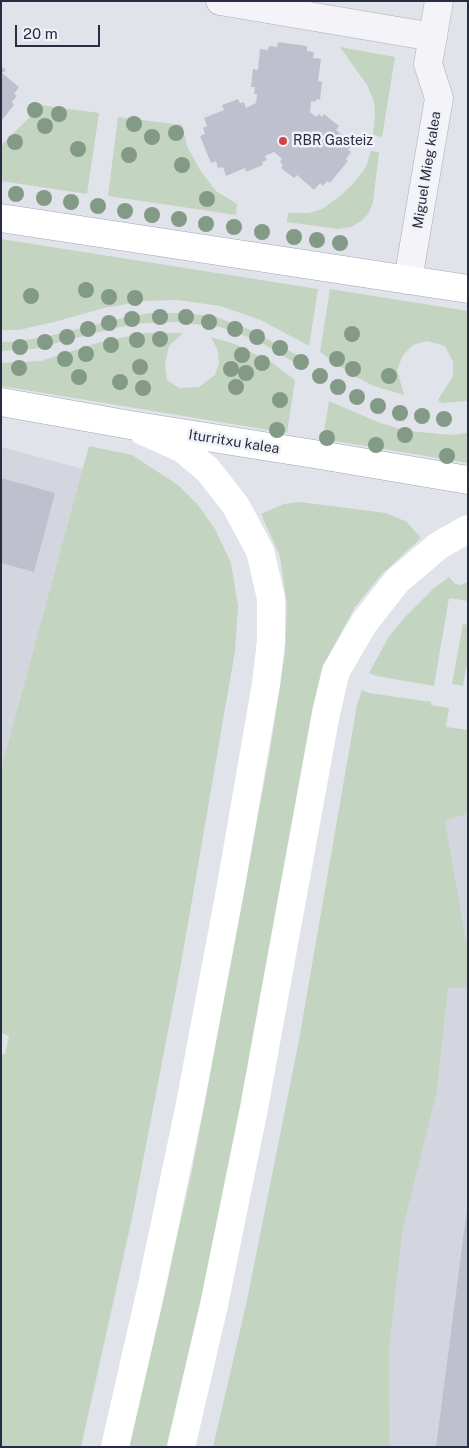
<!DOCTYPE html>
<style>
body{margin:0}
#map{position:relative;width:469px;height:1448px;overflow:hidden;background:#e1e3ea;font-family:"Public Sans",sans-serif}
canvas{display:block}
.frame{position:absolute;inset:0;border:2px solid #282d42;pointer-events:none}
.scale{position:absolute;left:15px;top:25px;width:85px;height:22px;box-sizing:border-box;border:2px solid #282d42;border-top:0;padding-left:6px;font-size:15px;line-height:18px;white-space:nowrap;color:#282d42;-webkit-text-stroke:4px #f0f2f7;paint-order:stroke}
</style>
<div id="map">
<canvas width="469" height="1448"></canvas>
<div class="frame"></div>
<div class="scale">20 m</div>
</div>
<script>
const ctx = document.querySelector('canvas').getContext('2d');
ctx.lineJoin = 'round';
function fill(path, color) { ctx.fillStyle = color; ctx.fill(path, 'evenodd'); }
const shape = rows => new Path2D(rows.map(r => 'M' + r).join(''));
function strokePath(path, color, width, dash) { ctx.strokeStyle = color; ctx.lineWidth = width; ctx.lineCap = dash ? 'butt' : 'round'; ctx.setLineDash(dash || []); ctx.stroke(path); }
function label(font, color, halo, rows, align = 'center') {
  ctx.font = font + ' "Public Sans",sans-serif'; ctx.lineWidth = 5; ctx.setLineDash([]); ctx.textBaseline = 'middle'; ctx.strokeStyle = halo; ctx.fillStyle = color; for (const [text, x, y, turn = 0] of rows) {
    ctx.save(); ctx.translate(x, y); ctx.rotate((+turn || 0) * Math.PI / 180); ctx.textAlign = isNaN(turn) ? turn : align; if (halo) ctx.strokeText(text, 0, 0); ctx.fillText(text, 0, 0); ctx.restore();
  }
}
fill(shape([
 [1,447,83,469,1,769],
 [468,814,468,939,466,939,445,821],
 [448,988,468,988,468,1447,390,1447,389,1349,403,1228,437,1091]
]), '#d3d5df');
fill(shape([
 [340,47,395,57,382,137,373,135,375,114,374,101,367,85],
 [33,104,99,113,87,194,1,181,1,145,28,119],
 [118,117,182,125,187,146,200,170,216,191,237,204,236,215,108,196],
 [371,151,379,152,373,202,369,213,361,221,351,227,338,229,287,222,288,213,309,213,322,209,339,197,352,185,366,167],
 [1,239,318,289,309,346,261,320,220,306,177,300,145,301,104,308,54,322,19,330,1,330],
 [330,289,468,311,468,401,442,403,438,400,453,376,453,362,445,346,427,341,413,345,403,355,397,370,404,395,374,386,352,375,320,352],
 [151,313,186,313,216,317,251,330,306,360,304,369,279,353,256,340,220,327,177,322,145,323,114,328,34,349,1,351,1,342,12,342,45,337,122,318],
 [145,333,183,333,169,346,165,364,167,380,179,388,199,387,215,375,219,363,218,351,211,337,235,344,271,362,295,380,287,433,1,386,1,363,41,361,101,342],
 [329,401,380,423,409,431,451,435,468,433,468,463,323,439],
 [89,446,132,455,178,485,198,505,215,529,231,563,238,606,235,651,182,958,132,1218,81,1447,1,1447,1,1054,5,1054,9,1036,1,1033,1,769],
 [299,502,386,513,407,522,421,538,381,575,355,607,330,653,317,698,238,1132,171,1447,129,1447,192,1171,270,751,285,653,287,605,280,556,261,514,284,504],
 [449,577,455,584,461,585,468,582,468,601,449,598,434,686,377,676,369,673,388,638,404,618,433,589],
 [463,624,468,625,468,668,466,668,463,686,452,684],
 [362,690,369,693,431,702,431,705,449,708,446,727,468,730,468,814,445,821,466,939,468,939,468,988,448,988,437,1091,403,1228,389,1349,390,1447,213,1447,246,1305,299,1040,357,705]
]), '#c3d4c1');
fill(shape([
 [278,42,307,46,307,51,314,52,313,58,321,59,318,81,322,82,320,100,316,99,316,102,311,101,310,112,316,117,319,114,322,117,324,114,339,126,336,130,353,144,348,150,351,152,346,159,348,161,330,183,327,181,323,186,320,183,314,190,297,175,294,178,281,168,283,165,280,162,282,159,274,152,265,156,267,160,262,162,263,165,246,172,245,168,226,176,223,167,218,168,216,161,211,163,200,136,205,134,203,128,207,126,204,118,224,110,222,105,238,99,240,103,244,102,246,108,256,103,257,94,254,94,255,87,251,87,253,69,258,70,260,49,268,50,269,46,277,47],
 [1,66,6,70,2,73,19,87,14,94,17,96,12,102,14,105,1,121],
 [1,478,55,493,34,572,1,563],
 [467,1209,468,1447,436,1447]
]), '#bec1cd');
const street = shape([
 [220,1,433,37],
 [408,280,439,98,428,64,439,1]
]);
const primary = shape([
 [1,218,468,289],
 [1,402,130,425,314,454,468,480]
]);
strokePath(street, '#aaacb8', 29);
strokePath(primary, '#9fa5b6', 29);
strokePath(street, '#f4f4f8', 28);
strokePath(shape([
 [115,1447,151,1290,190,1104,230,891,266,684,271,641,271,598,260,551,236,506,208,470,183,449,143,431],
 [181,1447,214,1305,254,1108,326,713,336,671,364,623,397,581,438,546,468,529]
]), '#fff', 28);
strokePath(primary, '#fff', 28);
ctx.fillStyle = '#839a86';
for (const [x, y] of [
 [35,110],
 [59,114],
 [134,124],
 [45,126],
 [176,133],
 [152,137],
 [15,142],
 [78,149],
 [129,155],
 [182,165],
 [16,194],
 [44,198],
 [207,199],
 [71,202],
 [98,206],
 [125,211],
 [152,215],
 [179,219],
 [206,224],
 [234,227],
 [262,232],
 [294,237],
 [317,240],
 [340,243],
 [86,290],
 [31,296],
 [109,297],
 [135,298],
 [160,317],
 [186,317],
 [132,319],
 [209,322],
 [109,323],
 [88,329],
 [235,329],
 [352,334],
 [67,337],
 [257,337],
 [160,339],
 [137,340],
 [45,342],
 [111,345],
 [20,347],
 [280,348],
 [86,354],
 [242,355],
 [65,359],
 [337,359],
 [301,362],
 [262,363],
 [140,367],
 [19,368],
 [231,369],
 [353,369],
 [246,373],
 [320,376],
 [389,376],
 [79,377],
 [120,382],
 [236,387],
 [338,387],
 [143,388],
 [357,397],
 [280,400],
 [378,406],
 [400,413],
 [422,416],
 [444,419],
 [277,430],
 [405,435],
 [327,438],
 [376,445],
 [447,456]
]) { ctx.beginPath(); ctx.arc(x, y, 8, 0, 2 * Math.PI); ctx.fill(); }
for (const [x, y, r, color] of [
 [283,141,5,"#d44341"]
]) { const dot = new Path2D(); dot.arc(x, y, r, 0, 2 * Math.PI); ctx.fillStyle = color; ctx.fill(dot); strokePath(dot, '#f0f2f7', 2); }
label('14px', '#282d42', '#f0f2f7', [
 ["RBR Gasteiz",293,141]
], 'left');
label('14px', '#282d42', '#f0f2f7', [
 ["Miguel Mieg kalea",427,170,-81],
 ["Iturritxu kalea",234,442,9]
]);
</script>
